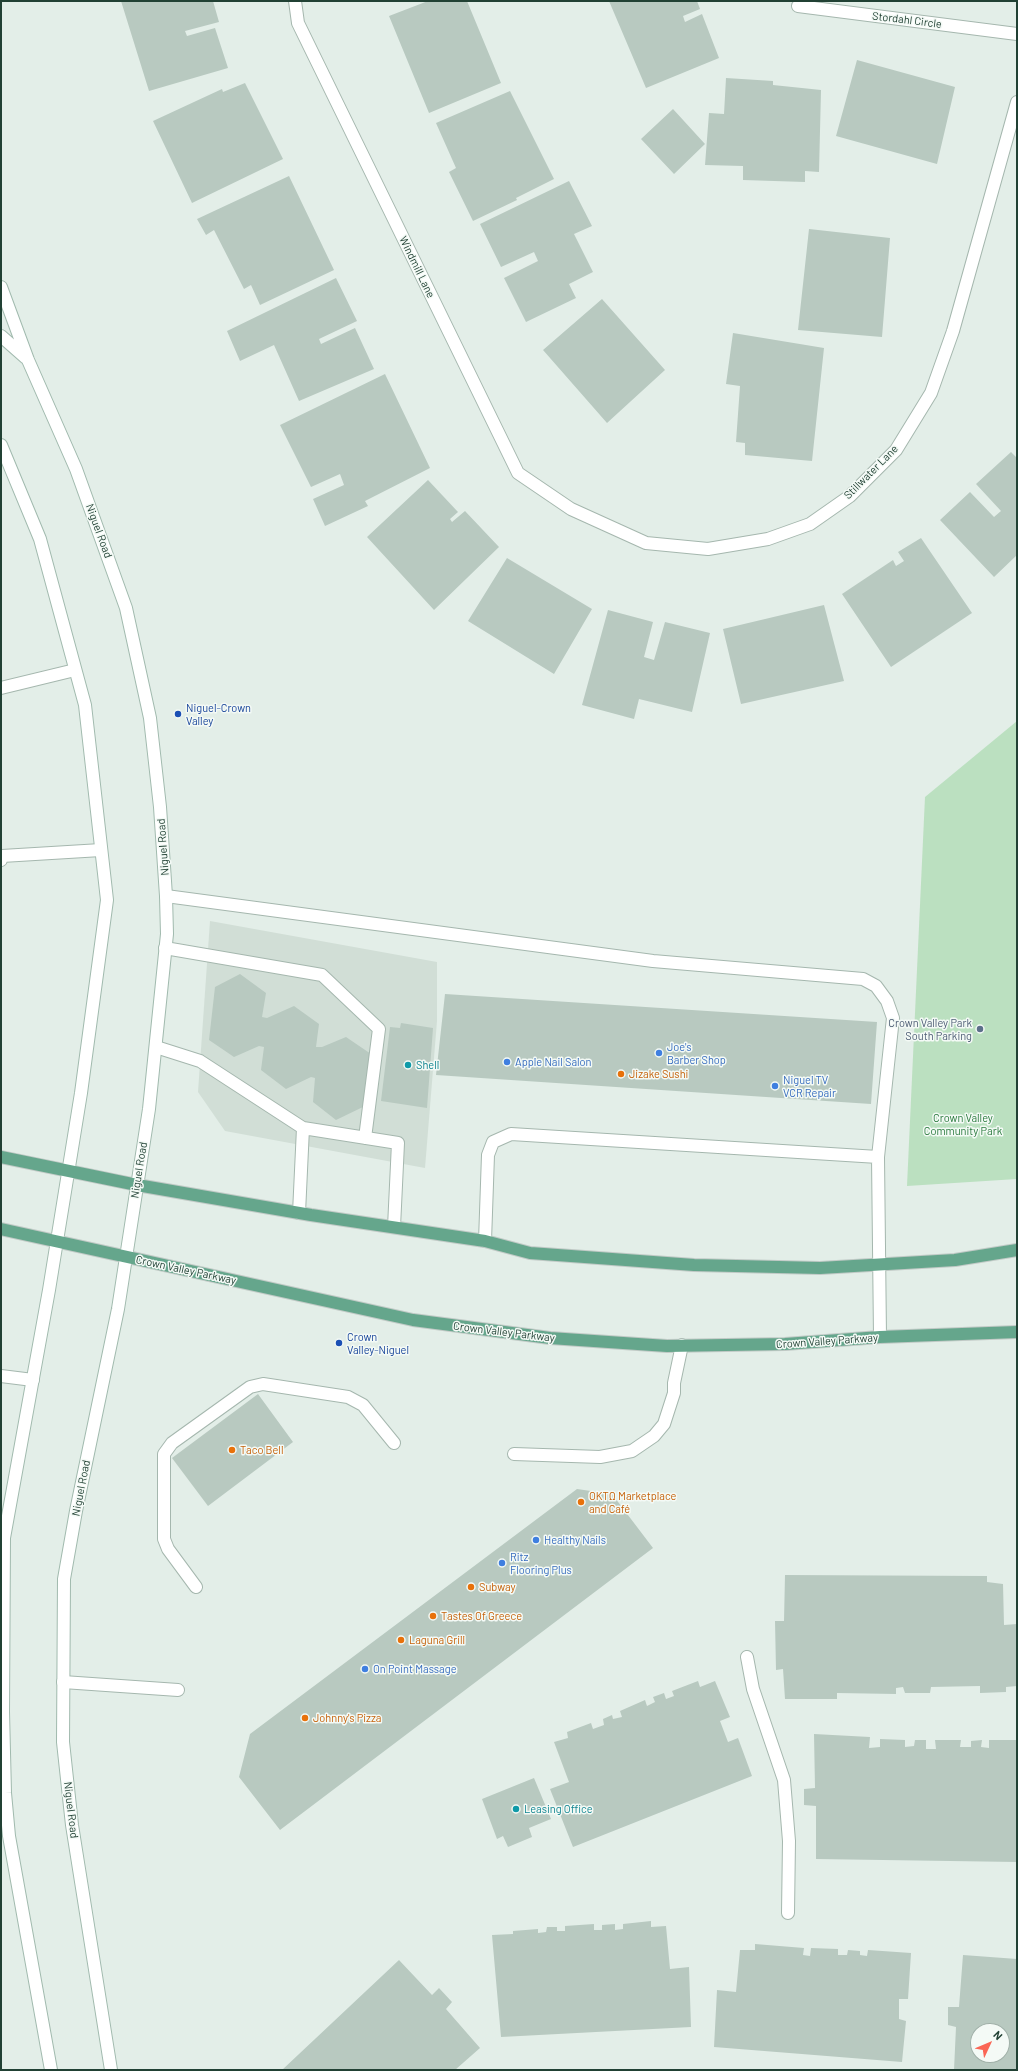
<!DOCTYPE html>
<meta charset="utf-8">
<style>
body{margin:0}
#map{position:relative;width:1018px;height:2071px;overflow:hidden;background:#e3eee8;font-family:Barlow,sans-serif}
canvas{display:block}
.frame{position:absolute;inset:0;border:2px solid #214134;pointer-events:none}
.north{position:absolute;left:970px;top:2023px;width:40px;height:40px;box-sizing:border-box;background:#f4faf6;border:1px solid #a0b0a8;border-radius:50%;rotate:46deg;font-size:11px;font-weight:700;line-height:16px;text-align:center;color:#214134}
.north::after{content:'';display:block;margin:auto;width:14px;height:18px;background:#fa6655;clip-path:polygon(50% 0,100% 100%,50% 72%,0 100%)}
</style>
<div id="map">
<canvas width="1018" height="2071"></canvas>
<div class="frame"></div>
<div class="north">N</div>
</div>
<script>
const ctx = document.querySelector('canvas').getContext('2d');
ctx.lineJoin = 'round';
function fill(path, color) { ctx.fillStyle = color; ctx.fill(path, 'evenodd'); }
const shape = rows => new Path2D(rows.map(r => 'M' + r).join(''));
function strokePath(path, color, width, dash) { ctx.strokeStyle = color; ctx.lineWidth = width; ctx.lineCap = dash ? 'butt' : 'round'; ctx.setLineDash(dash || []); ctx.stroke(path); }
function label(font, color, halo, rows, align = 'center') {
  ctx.font = font + ' Barlow,sans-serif'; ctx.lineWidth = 3; ctx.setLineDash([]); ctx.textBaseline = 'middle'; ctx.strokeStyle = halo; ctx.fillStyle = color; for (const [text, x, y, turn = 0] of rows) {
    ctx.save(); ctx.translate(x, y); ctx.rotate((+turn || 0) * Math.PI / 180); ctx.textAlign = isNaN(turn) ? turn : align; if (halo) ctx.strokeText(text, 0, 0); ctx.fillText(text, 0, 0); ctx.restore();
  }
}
fill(shape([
 [210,921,437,962,437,1021,425,1168,225,1131,198,1092]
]), '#d1ded6');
fill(shape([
 [1017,721,1017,1179,907,1186,925,797]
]), '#bbe0c0');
fill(shape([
 [121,1,213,1,219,22,185,31,187,36,215,28,228,68,149,91],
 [428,1,467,1,501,83,429,113,389,16],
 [609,1,697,1,700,9,683,16,685,22,702,14,719,58,646,88],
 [857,60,955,87,937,164,836,136],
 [726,78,773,81,773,85,821,90,819,172,805,171,805,182,743,180,743,166,705,165,709,113,724,114],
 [245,83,283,159,192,203,153,121,222,89,223,92],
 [510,91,554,179,516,198,517,200,473,221,449,172,456,168,436,123],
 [673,109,705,144,674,174,641,139],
 [289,176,334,270,260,305,251,285,244,289,214,230,206,235,197,219],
 [569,181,592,226,574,234,593,272,569,284,576,298,526,322,504,278,538,261,534,252,501,267,480,224],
 [809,229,890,238,882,337,798,330],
 [336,278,357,321,319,339,321,344,355,328,374,369,299,401,274,345,240,361,227,331],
 [602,299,665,370,607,423,543,350],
 [733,333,824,348,812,461,745,455,745,443,736,442,740,386,726,384],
 [385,374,430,468,365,501,368,506,325,526,313,499,344,485,340,474,311,487,280,425],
 [1011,452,1017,458,1017,555,994,577,940,520,970,492,994,517,1001,511,976,484],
 [428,480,458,512,450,519,452,522,465,511,499,547,434,610,367,537],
 [921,538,972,613,891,667,842,594,893,560,896,566,904,561,898,552],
 [507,558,592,609,554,674,468,621],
 [824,605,844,681,741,704,723,629],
 [608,610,653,622,644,657,654,660,665,622,710,633,692,712,639,699,634,719,582,705],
 [240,974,266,993,262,1017,267,1018,294,1006,319,1024,316,1047,322,1047,346,1037,371,1054,365,1106,336,1120,313,1102,315,1078,311,1077,286,1089,261,1070,264,1047,259,1046,234,1057,209,1040,215,987],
 [445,994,877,1022,871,1104,436,1075],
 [401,1023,433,1028,427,1108,381,1101,390,1027,400,1028],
 [258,1394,293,1442,208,1506,172,1458],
 [577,1489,612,1494,653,1548,280,1830,239,1777,250,1734],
 [785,1575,987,1576,987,1582,1003,1584,1004,1625,1017,1624,1017,1686,1006,1687,1006,1692,980,1693,980,1686,931,1687,930,1693,905,1693,903,1687,896,1688,896,1694,837,1693,837,1699,785,1699,783,1669,776,1670,775,1621,784,1621],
 [698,1681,700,1687,715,1681,730,1717,720,1721,728,1742,738,1738,752,1776,573,1847,550,1789,569,1782,554,1742,568,1738,567,1732,591,1723,593,1729,604,1725,603,1719,612,1715,613,1719,622,1717,620,1711,645,1700,647,1706,655,1702,653,1697,664,1693,666,1699,674,1696,672,1691],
 [814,1734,870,1737,869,1748,880,1747,880,1739,905,1740,905,1747,914,1746,915,1740,926,1740,926,1749,936,1749,935,1740,961,1740,960,1747,971,1747,971,1741,982,1740,981,1747,989,1748,989,1740,1017,1740,1017,1862,816,1859,816,1806,804,1805,804,1789,815,1788],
 [534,1778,551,1819,529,1828,532,1837,508,1847,503,1836,497,1839,482,1799],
 [651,1921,651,1927,666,1926,670,1969,689,1967,691,2027,501,2037,492,1935,513,1934,513,1931,538,1929,538,1933,546,1932,547,1927,557,1927,557,1931,565,1931,565,1926,594,1924,594,1930,602,1930,602,1925,615,1924,615,1930,623,1929,623,1924],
 [755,1944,804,1948,803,1955,810,1956,811,1948,838,1949,838,1955,847,1955,848,1950,860,1951,860,1955,867,1956,868,1950,911,1953,908,1999,899,1999,899,2019,906,2021,902,2062,714,2047,717,1990,736,1992,740,1950,755,1950],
 [963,1955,1017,1959,1017,2070,954,2070,956,2027,948,2025,948,2007,959,2007],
 [978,2031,1002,2031,1002,2055,978,2055],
 [399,1960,432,1995,439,1988,452,2002,446,2009,480,2048,455,2070,282,2070]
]), '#b8c9c0');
const service = shape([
 [1,688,75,670],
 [1,860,2,856,101,850],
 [166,896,653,961,863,979,876,986,887,1001,893,1018,878,1157,880,1337],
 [165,948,322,975,379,1029,365,1138],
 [156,1047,200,1061,303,1128,299,1213],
 [303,1128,398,1143,394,1227],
 [485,1241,488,1155,493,1142,511,1134,878,1157],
 [1,1376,33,1380],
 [514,1454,600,1457,632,1451,654,1436,664,1424,674,1393,674,1383,682,1345],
 [196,1587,168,1549,164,1539,164,1454,172,1443,250,1387,263,1384,348,1397,363,1405,394,1443],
 [747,1657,753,1689,784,1780,789,1841,788,1913],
 [63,1682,178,1690]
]);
const minor = shape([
 [295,1,298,23,518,473,571,509,646,543,708,549,768,539,810,524,850,496,896,450,931,393,953,331,1017,102],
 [798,6,1017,34]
]);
const secondary = shape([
 [1,287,28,360,76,469,126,608,150,718,160,807,166,896,167,934,149,1109,118,1309,76,1511,64,1579,63,1742,72,1825,111,2070],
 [1,336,26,358],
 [1,445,40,539,85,705,107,900,81,1093,49,1290,4,1538,3,1712,5,1793,9,1836,51,2070]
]);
const primary = shape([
 [1,1157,137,1185,311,1215,485,1241,530,1253,694,1265,820,1268,955,1260,1017,1250],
 [1,1229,413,1320,550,1338,667,1346,785,1344,880,1337,1017,1332]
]);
strokePath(service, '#a5b7ae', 14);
strokePath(minor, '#a5b7ae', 14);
strokePath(secondary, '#a1baae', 14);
strokePath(primary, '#c1cac6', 14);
strokePath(service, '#fff', 12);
strokePath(minor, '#fff', 12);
strokePath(secondary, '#fff', 12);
strokePath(primary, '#65a68c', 12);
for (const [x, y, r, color] of [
 [178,714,4,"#1a4fb4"],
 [980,1029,4,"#5c6f8a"],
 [659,1053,4,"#3f7fe0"],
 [507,1062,4,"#3f7fe0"],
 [408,1065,4,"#0f9aa8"],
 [621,1074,4,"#e8710a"],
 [775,1086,4,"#3f7fe0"],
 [339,1343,4,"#1a4fb4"],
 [232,1450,4,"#e8710a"],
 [581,1502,4,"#e8710a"],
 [536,1540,4,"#3f7fe0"],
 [502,1563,4,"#3f7fe0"],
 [471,1587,4,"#e8710a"],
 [433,1616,4,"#e8710a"],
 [401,1640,4,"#e8710a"],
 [365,1669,4,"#3f7fe0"],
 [305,1718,4,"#e8710a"],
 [516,1809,4,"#0f9aa8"]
]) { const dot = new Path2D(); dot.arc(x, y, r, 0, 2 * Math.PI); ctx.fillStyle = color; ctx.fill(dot); strokePath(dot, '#f4faf6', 1.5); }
label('11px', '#214134', '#f4faf6', [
 ["Stordahl Circle",907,20,7],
 ["Windmill Lane",417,267,64],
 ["Stillwater Lane",871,472,-45],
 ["Niguel Road",99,531,70],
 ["Niguel Road",163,847,-94],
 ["Niguel Road",139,1170,-81],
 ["Crown Valley Parkway",186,1270,12],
 ["Crown Valley Parkway",504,1332,7],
 ["Crown Valley Parkway",827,1341,-4],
 ["Niguel Road",81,1488,-79],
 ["Niguel Road",71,1810,83]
]);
label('11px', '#164399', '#f4faf6', [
 ["Niguel-Crown",186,708],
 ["Valley",186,721],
 ["Crown",347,1337],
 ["Valley-Niguel",347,1350]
], 'left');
label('11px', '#4e5e75', '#f4faf6', [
 ["Crown Valley Park",972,1023],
 ["South Parking",972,1036]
], 'right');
label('11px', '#366cbe', '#f4faf6', [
 ["Joe's",667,1047],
 ["Barber Shop",667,1060],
 ["Apple Nail Salon",515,1062],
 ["Niguel TV",783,1080],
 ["VCR Repair",783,1093],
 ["Healthy Nails",544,1540],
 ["Ritz",510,1557],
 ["Flooring Plus",510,1570],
 ["On Point Massage",373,1669]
], 'left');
label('11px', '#0d838f', '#f4faf6', [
 ["Shell",416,1065],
 ["Leasing Office",524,1809]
], 'left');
label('11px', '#c56008', '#f4faf6', [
 ["Jizake Sushi",629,1074],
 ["Taco Bell",240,1450],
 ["OKTΩ Marketplace",589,1496],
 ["and Café",589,1509],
 ["Subway",479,1587],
 ["Tastes Of Greece",441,1616],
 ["Laguna Grill",409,1640],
 ["Johnny's Pizza",313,1718]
], 'left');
label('11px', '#297a3d', '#f4faf6', [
 ["Crown Valley",963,1118],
 ["Community Park",963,1131]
]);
</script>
